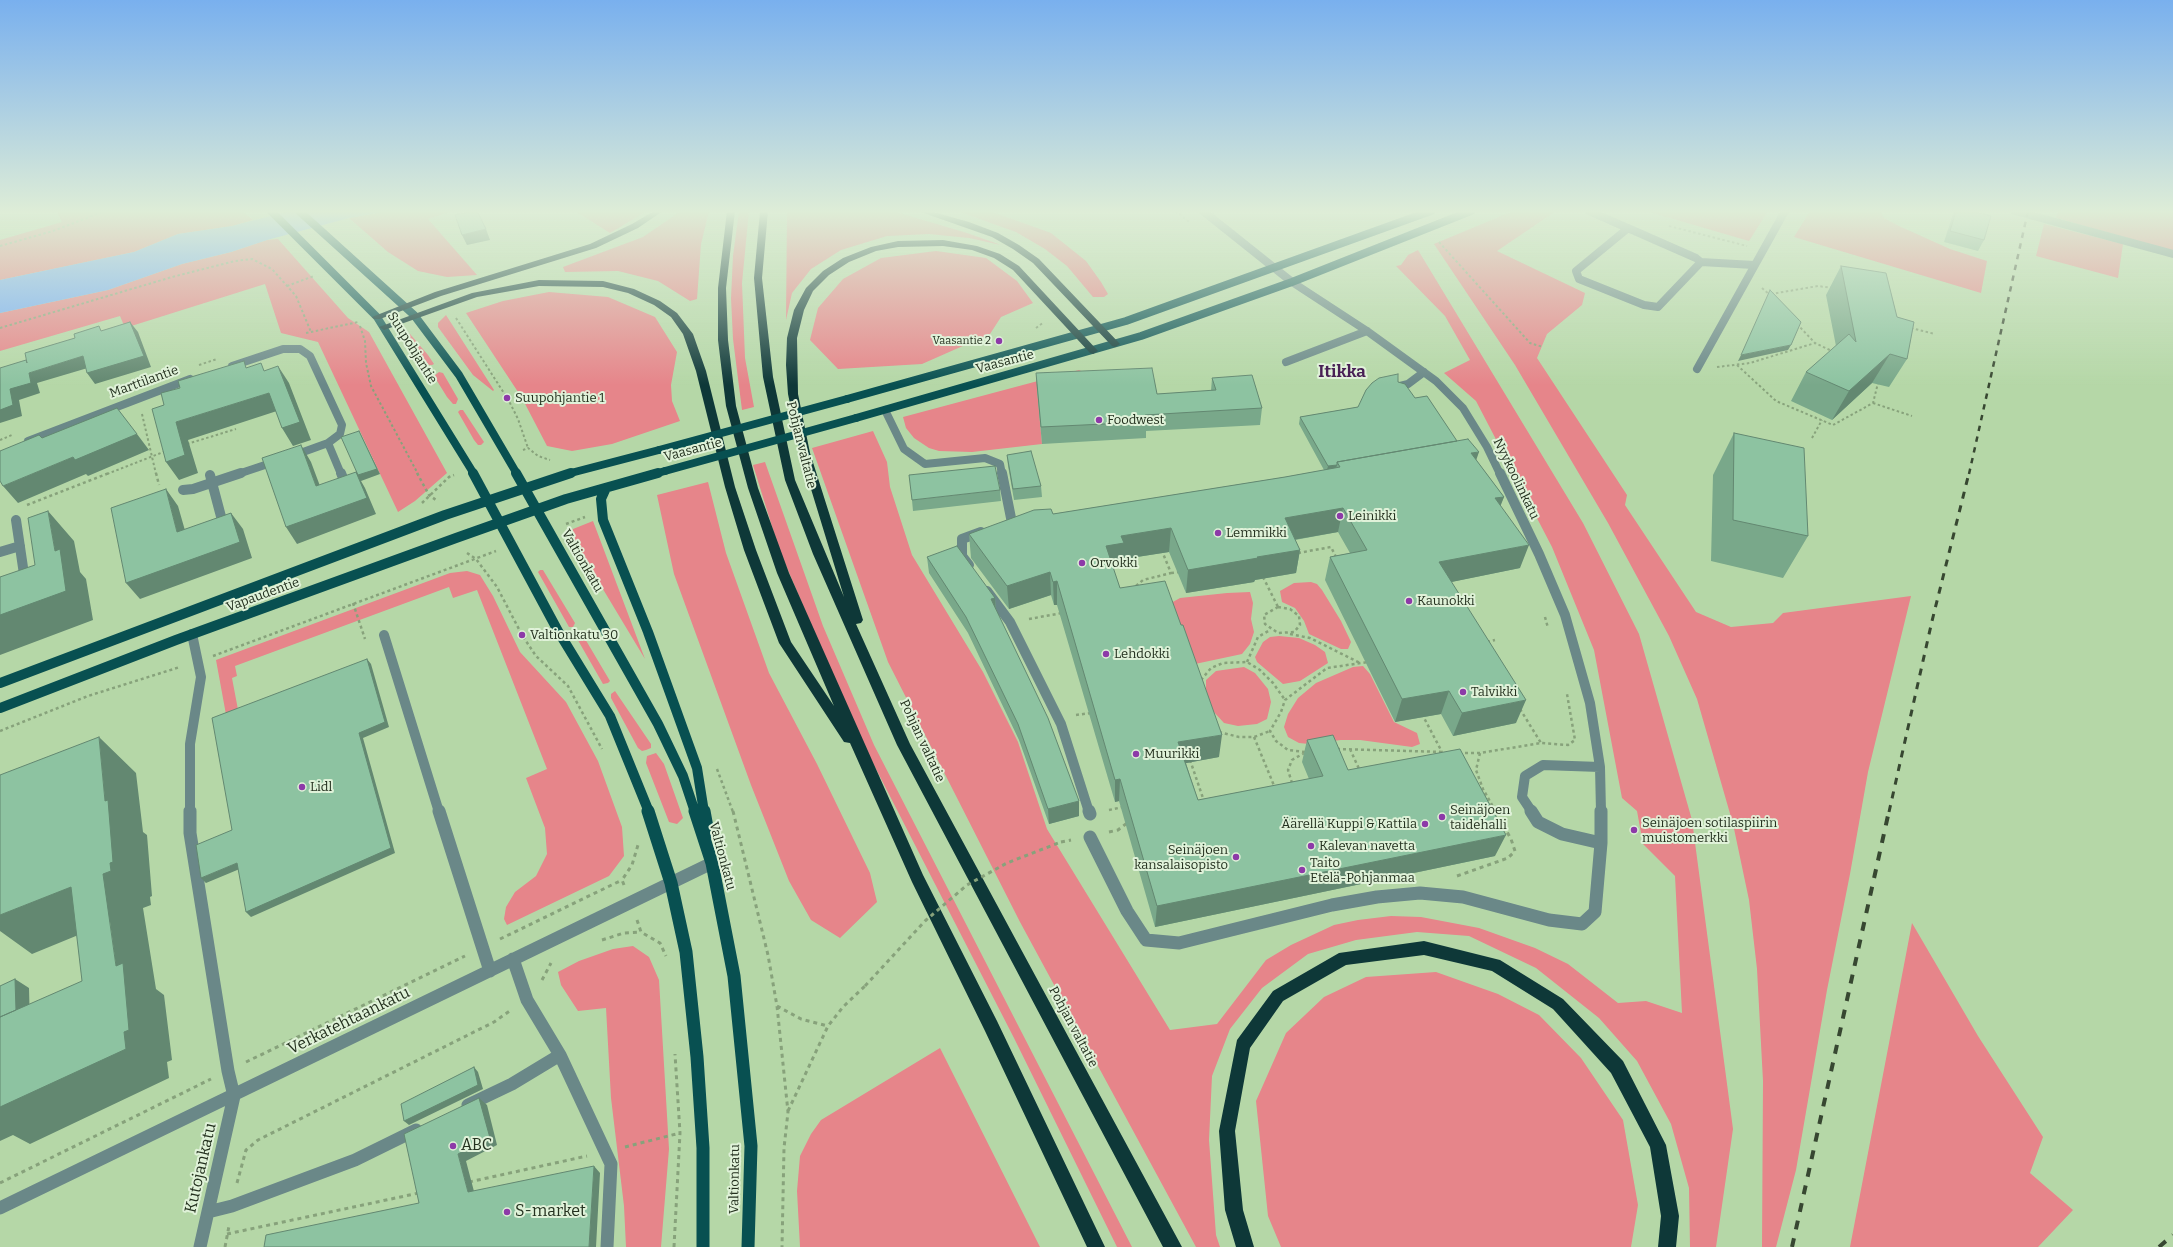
<!DOCTYPE html>
<meta charset="utf-8">
<style>
body{margin:0}
canvas{display:block;background:#b5d7a7}
</style>
<canvas width="2173" height="1247"></canvas>
<script>
const ctx = document.querySelector('canvas').getContext('2d');
ctx.lineJoin = 'round';
function fill(path, color) { ctx.fillStyle = color; ctx.fill(path, 'evenodd'); }
const shape = rows => new Path2D(rows.map(r => 'M' + r).join(''));
function strokePath(path, color, width, dash) { ctx.strokeStyle = color; ctx.lineWidth = width; ctx.lineCap = dash ? 'butt' : 'round'; ctx.setLineDash(dash || []); ctx.stroke(path); }
function label(font, color, halo, rows, align = 'center') {
  ctx.font = font + ' Bitter,serif'; ctx.lineWidth = 4; ctx.setLineDash([]); ctx.textBaseline = 'middle'; ctx.strokeStyle = halo; ctx.fillStyle = color; for (const [text, x, y, turn = 0] of rows) {
    ctx.save(); ctx.translate(x, y); ctx.rotate((+turn || 0) * Math.PI / 180); ctx.textAlign = isNaN(turn) ? turn : align; if (halo) ctx.strokeText(text, 0, 0); ctx.fillText(text, 0, 0); ctx.restore();
  }
}
fill(shape([
 [57,211,242,211,253,220,232,226,178,234,134,252,0,280,0,240,62,222],
 [388,211,453,211,428,219,477,275,447,277,418,271,388,252,349,218],
 [575,211,647,211,610,233],
 [681,211,709,211,701,244,697,299,690,301,658,281,618,271,565,272,563,267,643,237],
 [739,211,749,211,742,283,745,358,754,407,742,410,733,339,731,298,733,256],
 [787,211,893,211,967,233,1001,245,969,238,929,234,887,236,841,250,811,269,792,293,786,320],
 [957,211,990,211,1051,233,1086,261,1101,282,1108,294,1104,297,1093,297,1067,266,1045,249,1016,232],
 [1513,211,1556,211,1497,251,1585,293,1582,305,1547,334,1537,358,1627,495,1625,505,1696,612,1731,627,1773,623,1783,613,1911,596,1868,772,1850,874,1827,990,1796,1170,1776,1247,1762,1247,1763,1081,1757,969,1749,900,1733,824,1697,699,1669,636,1608,523,1515,365,1434,244],
 [1646,211,1768,211,1749,241],
 [1810,211,1880,211,1884,218,1899,226,1950,249,1987,261,1981,293,1794,237],
 [2058,211,2173,211,2173,251,2056,218],
 [2044,224,2123,244,2118,278,2036,256],
 [278,239,348,318,369,332,447,473,415,501,398,512,318,342,281,333,265,284,125,328,120,316,0,351,0,313,108,290,182,264,231,252,267,240],
 [1418,250,1583,523,1639,634,1692,820,1733,1129,1716,1247,1690,1247,1689,1188,1671,1124,1637,1061,1599,1018,1536,968,1469,936,1417,932,1356,940,1308,954,1262,988,1230,1029,1212,1076,1209,1140,1216,1235,1220,1247,1196,1247,1020,922,888,662,812,448,873,431,887,462,890,487,912,555,983,672,1018,742,1047,829,1170,1030,1217,1024,1266,960,1291,945,1334,925,1358,920,1391,916,1421,917,1479,928,1535,948,1568,964,1618,1003,1646,1001,1682,1013,1675,876,1643,844,1637,811,1622,798,1594,650,1552,547,1476,401,1444,373,1470,360,1445,316,1396,266,1401,265,1408,255],
 [936,251,986,258,1017,281,1033,303,1001,317,990,334,922,364,838,369,810,340,818,308,843,279,881,258],
 [549,292,608,297,655,317,677,352,671,385,672,401,680,421,612,444,572,451,547,446,522,398,466,313,503,301],
 [446,315,494,390,493,391,473,375,438,327,438,323],
 [407,334,410,334,428,355,434,364,432,365,429,365,404,337],
 [1079,370,1087,374,1037,390,1042,444,972,452,939,451,929,448,914,438,906,428,903,417],
 [439,372,443,373,458,399,456,404,453,404,447,397,434,376],
 [460,410,463,410,484,442,481,445,478,445,474,440,458,412],
 [765,462,823,626,874,745,1132,1247,1117,1247,1014,1038,856,730,779,549,753,465],
 [708,482,726,553,769,673,817,764,870,873,877,902,840,938,811,920,789,881,751,785,674,574,657,495],
 [593,521,645,659,568,531],
 [540,570,543,570,575,623,573,627,569,627,538,572],
 [467,571,480,575,493,596,520,652,566,702,598,761,622,827,624,856,609,876,507,925,504,919,506,907,515,892,536,876,547,854,545,828,526,778,547,769,477,590,453,598,449,587,235,666,237,676,232,678,239,715,227,720,216,660,450,573],
 [1311,582,1317,584,1322,590,1341,621,1351,642,1348,649,1341,649,1309,634,1304,621,1295,608,1282,602,1280,591,1294,583],
 [1250,592,1253,603,1251,619,1254,632,1250,644,1242,654,1195,664,1171,603,1180,598,1227,593],
 [579,632,581,632,610,681,608,683,603,684,575,635],
 [1279,636,1299,638,1315,645,1325,652,1328,663,1300,681,1283,684,1257,662,1255,657,1263,642,1270,637],
 [1363,666,1370,674,1394,722,1417,733,1420,744,1412,747,1360,740,1341,740,1309,744,1299,743,1288,737,1284,727,1288,714,1298,698,1316,683,1353,667],
 [1244,667,1255,673,1268,689,1271,702,1267,719,1257,724,1238,726,1224,723,1213,711,1206,690,1206,680,1216,671],
 [615,691,651,744,651,748,646,750,642,751,638,748,611,698,611,694],
 [656,753,664,764,683,818,677,824,669,822,646,763,647,756],
 [1912,923,1978,1036,2043,1137,2030,1173,2073,1210,2038,1247,1850,1247],
 [633,946,649,957,659,980,669,1149,661,1247,626,1247,624,1206,611,1098,606,1008,578,1011,561,985,558,972,579,961,613,949],
 [1436,972,1498,994,1539,1015,1581,1058,1623,1120,1638,1205,1631,1247,1281,1247,1268,1216,1256,1101,1286,1033,1324,997,1366,977],
 [940,1048,1040,1247,800,1247,797,1191,800,1156,811,1134,821,1120]
]), '#e6858a');
fill(shape([
 [289,211,388,211,349,218,267,240,231,252,182,264,108,290,0,313,0,280,134,252,178,234,232,226]
]), '#74abf7');
strokePath(shape([
 [1175,211,1189,222],
 [1669,226,1747,246],
 [1439,242,1530,343,1543,347],
 [0,246,53,231,105,211],
 [287,286,314,276],
 [1762,288,1770,295],
 [1771,294,1818,286,1833,288],
 [456,318,509,401,518,419,528,448],
 [1797,324,1815,343,1834,352],
 [360,326,365,341,366,363,371,386,418,474],
 [0,328,172,277,235,261,252,259,272,269,296,296,311,332],
 [1036,328,1044,322],
 [1911,328,1935,334],
 [306,333,358,322],
 [199,365,217,359],
 [1737,365,1776,401,1833,425,1873,403,1878,383],
 [1717,367,1750,363,1815,343],
 [1873,403,1912,416],
 [142,414,156,474],
 [1812,438,1822,420],
 [0,440,12,435],
 [187,444,236,429],
 [523,450,528,448,538,456,550,460],
 [107,474,166,451]
]), '#87a27b', 2, [2.5, 2.5]);
strokePath(shape([
 [156,473,159,485],
 [417,473,429,495,436,500],
 [422,503,449,477,454,475],
 [27,505,109,473],
 [566,524,585,517],
 [467,553,476,559,497,587,522,635,536,656,568,686,602,749],
 [1298,553,1331,547,1337,559],
 [1171,573,1180,572],
 [1263,577,1278,607],
 [1136,586,1143,580,1171,573,1162,551],
 [353,603,365,639],
 [1278,607,1290,609,1299,616,1300,625,1294,632,1278,633,1265,624,1264,615,1278,607],
 [1545,617,1548,628],
 [1029,619,1062,613],
 [1290,634,1310,638,1360,663],
 [1487,642,1495,640],
 [213,656,496,551],
 [1247,662,1258,637,1270,630],
 [1201,680,1211,668,1223,663,1247,662,1260,670,1273,683,1285,700],
 [1520,697,1526,696],
 [1520,709,1541,743],
 [1422,714,1442,752],
 [1076,715,1091,713],
 [0,731,88,696,180,667],
 [1219,732,1239,737,1254,737,1270,731],
 [1337,749,1444,752],
 [1350,749,1360,771],
 [1305,752,1288,750,1276,741,1270,731,1281,712,1285,700,1327,668,1368,662],
 [1459,753,1480,753,1541,743,1568,745,1575,740,1567,694],
 [1480,753,1476,770,1483,789,1496,812],
 [1190,760,1204,801],
 [717,769,733,812],
 [1292,783,1288,770,1292,760,1306,752],
 [1109,810,1123,807]
]), '#87a27b', 2.5, [3, 3]);
strokePath(shape([
 [733,811,768,955,777,1006,788,1112,784,1148,782,1247],
 [1109,832,1118,830,1127,823],
 [1061,842,1071,840],
 [1457,876,1508,858,1515,851,1511,839,1495,811],
 [624,885,622,880,632,865,638,845],
 [637,920,641,932,660,943,666,956],
 [500,939,622,880],
 [602,940,624,933,641,932],
 [542,980,551,963],
 [777,1006,801,1019,828,1026],
 [246,1062,465,956],
 [788,1111,828,1026,843,1007,865,986],
 [625,1147,680,1133],
 [469,1182,587,1156],
 [0,1183,211,1079],
 [237,1183,246,1150,258,1140,494,1022,511,1010],
 [227,1234,419,1193],
 [225,1247,229,1226],
 [674,1247,680,1133,675,1054]
]), '#87a27b', 3, [4, 4]);
strokePath(shape([
 [1203,211,1292,282,1367,331,1436,381,1463,408,1487,447,1500,474],
 [1589,211,1696,258,1701,262,1658,307,1644,305,1579,279,1576,271,1627,229],
 [2015,211,2173,254],
 [1701,262,1754,265],
 [1286,362,1367,331],
 [232,366,283,349,300,349,310,356,342,425,340,434,328,443,292,456],
 [1697,369,1785,211],
 [1400,386,1408,384,1424,372],
 [885,410,904,449,925,464,985,458,1000,464,1002,474],
 [28,441,190,379],
 [328,443,341,474],
 [238,474,277,461]
]), '#6a8888', 8);
strokePath(shape([
 [341,473,347,488],
 [1002,473,1013,528],
 [1500,473,1539,554,1565,615,1590,703,1600,767],
 [210,475,223,524],
 [183,490,193,489,241,473],
 [16,520,25,581],
 [0,552,20,546],
 [969,565,962,556,962,539,981,532],
 [987,591,1010,622,1061,724,1089,812],
 [384,635,439,812],
 [1600,767,1601,812],
 [190,812,190,744,201,677,192,634],
 [1532,812,1522,797,1525,776,1543,765,1600,767]
]), '#6a8888', 10);
strokePath(shape([
 [190,811,190,833,228,1071,234,1096,200,1247],
 [439,811,490,971],
 [1089,811,1090,814],
 [1531,811,1538,822,1562,834,1601,843,1601,811],
 [1090,837,1127,911,1146,940,1179,943,1332,905,1377,897,1420,893,1463,897,1549,920,1582,924,1595,912,1601,843],
 [560,1055,611,1164,607,1247],
 [468,1105,512,1084,560,1055,527,1000,513,959],
 [0,1208,712,863],
 [208,1212,232,1206,355,1160,416,1130]
]), '#6a8888', 13);
strokePath(shape([
 [271,211,377,317,474,474],
 [299,211,414,315,459,375,517,474],
 [847,399,1126,321,1431,211],
 [856,418,1141,336,1292,282,1471,211],
 [567,474,659,450],
 [654,474,665,471]
]), '#085051', 8);
strokePath(shape([
 [473,473,558,631,610,716,649,812],
 [516,473,658,724,683,776,695,812],
 [606,488,601,499,603,520,648,632,697,768,704,812],
 [0,683,445,515,571,473],
 [0,708,176,640,456,538,566,499,658,473]
]), '#085051', 10);
strokePath(shape([
 [648,811,671,883,686,952,697,1057,703,1148,703,1247],
 [695,811,712,863,734,976,751,1146,748,1247],
 [704,811,708,833]
]), '#085051', 13);
fill(shape([
 [654,211,663,211,638,228,596,248,441,296,380,319,374,319,372,317,435,292,590,244,632,224,654,211],
 [727,211,735,211,726,288,728,340,736,406,758,488,789,573,923,875,997,1021,1105,1247,1087,1247,985,1031,912,882,850,743,844,742,779,643,744,550,725,487,696,371,683,334,671,317,654,305,628,293,603,287,539,286,477,297,387,329,384,330,379,327,472,293,539,280,603,281,634,289,660,301,677,313,693,334,706,371,735,487,756,550,791,642,834,706,777,573,748,488,726,406,718,340,718,288,727,211],
 [760,211,768,211,762,278,773,377,795,480,844,597,800,453,788,394,786,365,787,338,794,310,806,288,823,271,843,258,871,247,898,241,943,240,977,246,1000,254,1019,266,1098,351,1093,354,1090,353,1013,270,994,258,972,250,943,246,898,247,876,251,849,262,829,275,813,291,804,310,797,338,798,394,810,453,863,620,861,623,856,624,910,744,1182,1247,1163,1247,897,745,813,554,785,480,763,377,754,278,760,211],
 [918,211,930,211,969,222,998,233,1019,245,1039,259,1120,344,1115,347,1112,346,1033,263,1013,249,992,237,918,211],
 [1424,941,1500,960,1563,999,1623,1061,1666,1145,1679,1216,1676,1247,1658,1247,1661,1216,1650,1147,1611,1073,1553,1009,1492,971,1424,955,1346,965,1283,1001,1250,1048,1235,1131,1243,1210,1254,1247,1236,1247,1225,1210,1219,1131,1237,1040,1273,991,1339,953,1424,941]
]), '#0e3838');
strokePath(shape([
 [1969,474,2028,211]
]), '#374731', 2.5, [5.5, 5.5]);
strokePath(shape([
 [1889,812,1932,621,1969,473]
]), '#374731', 3, [7, 7]);
strokePath(shape([
 [1792,1247,1889,811],
 [2159,1247,2173,1235]
]), '#374731', 4, [9, 9]);
strokePath(shape([
 [1254,737,1275,788]
]), '#87a27b', 2.5, [3, 3]);
strokePath(shape([
 [865,986,925,921,967,885,1007,863,1061,842]
]), '#87a27b', 3, [4, 4]);
strokePath(shape([
 [659,450,847,399],
 [665,471,856,418]
]), '#085051', 8);
fill(shape([
 [1955,211,1972,211,1984,240,1978,251,1944,242,1952,217],
 [1841,266,1907,359,1889,387,1872,383,1832,420,1791,401,1806,372,1836,346,1826,295],
 [1036,373,1157,394,1211,391,1212,378,1262,408,1260,425,1146,431,1146,438,1042,444,1037,389],
 [1398,382,1415,398,1476,460,1504,497,1500,505,1520,568,1451,582,1516,723,1453,736,1441,714,1395,722,1325,580,1330,557,1350,553,1338,532,1295,540,1300,550,1296,573,1255,580,1254,582,1186,593,1169,552,1124,559,1123,567,1113,568,1120,588,1219,757,1186,763,1198,800,1309,779,1302,762,1307,740,1348,770,1495,856,1155,927,1119,801,1115,802,1057,605,1054,605,1051,595,1009,609,971,558,969,534,1053,514,1285,477,1324,470,1299,424,1300,417,1358,407],
 [1734,433,1808,536,1783,578,1711,561,1713,475],
 [1007,455,1041,486,1042,497,1014,500,1008,466],
 [1000,490,1001,501,913,511,912,500],
 [927,557,995,598,996,609,1079,816,1049,824,1019,740,968,633,929,573]
]), '#79a88a');
fill(shape([
 [486,229,490,240,467,245,462,235],
 [130,322,138,332,151,367,95,384,87,373],
 [1791,345,1788,350,1738,361,1741,355],
 [1890,354,1872,383,1832,420,1849,391],
 [83,356,91,367,37,383,40,393,19,400,22,416,0,423,0,410,10,389,29,373],
 [278,366,289,383,311,440,293,446,282,428],
 [269,393,280,410,188,440,198,473,179,480,166,462,176,422],
 [359,431,380,474,361,481,365,488,376,514,297,544,286,527,356,472],
 [137,434,149,450,88,476,86,474,18,503,3,486,73,457],
 [301,445,311,462,326,502,316,486],
 [1479,452,1471,475,1471,453],
 [1337,465,1335,472,1326,474,1328,466],
 [166,489,178,506,190,548,177,532],
 [1504,497,1495,520,1495,498],
 [1343,508,1338,532,1281,542,1285,518],
 [48,511,74,541,80,572,86,579,93,620,0,655,0,615,21,602,55,551],
 [231,513,243,529,252,558,140,599,126,583],
 [1171,528,1169,552,1124,559,1123,567,1105,570,1106,546,1121,536],
 [1529,545,1520,568,1432,586,1439,562],
 [1300,550,1296,573,1255,580,1254,582,1186,593,1188,570,1257,557],
 [1050,572,1051,595,1009,609,1007,586],
 [1057,581,1057,605,1054,605,1053,582],
 [995,598,996,614,991,599],
 [367,659,371,664,389,727,363,738,395,853,251,917,246,912,359,733],
 [1449,691,1441,714,1395,722,1402,699],
 [1526,700,1516,723,1453,736,1462,713],
 [1222,735,1219,757,1176,765,1178,742],
 [99,737,136,773,143,832,147,835,152,896,150,897,151,905,143,908,156,989,164,995,172,1060,167,1062,169,1078,30,1144,13,1135,0,1141,0,1107,116,966,110,922,32,954,0,931,0,915,103,874,105,801],
 [1120,779,1119,801,1115,802,1115,780],
 [1079,801,1079,816,1049,824,1048,809],
 [1506,835,1495,856,1155,927,1157,906],
 [237,863,242,868,206,883,201,878],
 [15,979,29,988,30,1028,0,1041],
 [474,1067,478,1072,483,1089,409,1125,404,1121],
 [479,1098,487,1105,497,1145,466,1161,476,1199,468,1192,458,1154],
 [594,1166,600,1173,596,1247,589,1247]
]), '#638871');
const building = shape([
 [473,211,477,211,486,229,462,235,455,215,473,211],
 [1956,211,1972,211,1991,216,1984,240,1950,231,1956,211],
 [1841,266,1886,273,1897,317,1914,322,1907,359,1890,354,1849,391,1806,372,1849,334,1856,342,1841,266],
 [1770,290,1801,322,1791,345,1741,355,1770,290],
 [130,322,144,356,87,373,83,356,29,373,31,383,10,389,13,405,0,410,0,368,26,360,27,363,25,353,75,338,74,334,99,326,101,331,130,322],
 [244,361,246,368,261,363,264,371,278,366,300,422,282,428,269,393,176,422,185,455,166,462,152,409,164,405,161,393,180,388,178,381,244,361],
 [1152,368,1157,394,1216,390,1212,378,1252,375,1262,408,1145,415,1146,422,1041,427,1036,373,1152,368],
 [1398,374,1398,382,1405,384,1415,398,1427,396,1457,441,1337,462,1337,465,1328,466,1300,417,1358,407,1366,390,1372,383,1379,378,1398,374],
 [117,408,137,434,75,460,73,457,3,486,0,481,0,451,39,435,42,438,117,408],
 [359,431,377,469,358,475,341,437,359,431],
 [1734,433,1804,448,1808,536,1733,520,1734,433],
 [1468,439,1479,452,1471,453,1504,497,1495,498,1529,545,1439,562,1526,700,1462,713,1449,691,1402,699,1330,557,1367,550,1343,508,1285,518,1300,550,1257,557,1258,558,1188,570,1171,528,1121,536,1124,543,1106,546,1120,588,1165,581,1181,625,1183,625,1222,735,1178,742,1198,800,1323,776,1307,740,1333,735,1348,770,1460,749,1506,835,1157,906,1120,779,1115,780,1057,581,1053,582,1050,572,1007,586,969,534,1034,510,1051,509,1053,514,1285,477,1340,467,1337,462,1468,439],
 [301,445,316,486,356,472,367,498,286,527,262,458,301,445],
 [1031,451,1041,486,1013,489,1007,455,1031,451],
 [995,466,1000,490,912,500,909,475,995,466],
 [166,489,177,532,231,513,240,542,126,583,111,508,166,489],
 [48,511,55,551,60,549,66,591,0,615,0,577,35,565,28,518,48,511],
 [957,546,995,598,991,599,1048,718,1079,801,1048,809,1018,724,966,617,927,557,957,546],
 [367,659,385,722,359,733,391,848,246,912,237,863,201,878,196,845,232,830,212,718,367,659],
 [99,737,105,801,108,800,113,862,110,863,111,871,103,874,116,966,123,963,129,1030,124,1032,126,1049,0,1107,0,1017,82,981,71,887,0,915,0,775,99,737],
 [15,979,16,1010,0,1017,0,986,15,979],
 [474,1067,478,1085,404,1121,401,1104,474,1067],
 [479,1098,490,1138,458,1154,468,1192,594,1166,589,1247,264,1247,266,1235,419,1203,404,1134,479,1098]
]);
fill(building, '#8dc3a1');
strokePath(building, '#638871', 1);
const sky = ctx.createLinearGradient(0, 0, 0, 385);
sky.addColorStop(0, '#79b0ee');
sky.addColorStop(0.55, '#deedd7');
sky.addColorStop(1, '#deedd700');
ctx.fillStyle = sky;
ctx.fillRect(0, 0, 2173, 385);
for (const [x, y, r, color] of [
 [999,341,4,"#8d3aa8"],
 [507,398,4,"#8d3aa8"],
 [1099,420,4,"#8d3aa8"],
 [1340,516,4,"#8d3aa8"],
 [1218,533,4,"#8d3aa8"],
 [1082,563,4,"#8d3aa8"],
 [1409,601,4,"#8d3aa8"],
 [522,635,4,"#8d3aa8"],
 [1106,654,4,"#8d3aa8"],
 [1463,692,4,"#8d3aa8"],
 [1136,754,4,"#8d3aa8"],
 [302,787,4,"#8d3aa8"],
 [1442,817,4,"#8d3aa8"],
 [1425,824,4,"#8d3aa8"],
 [1634,830,4,"#8d3aa8"],
 [1311,846,4,"#8d3aa8"],
 [1236,857,4,"#8d3aa8"],
 [1302,870,4,"#8d3aa8"],
 [453,1146,4,"#8d3aa8"],
 [507,1212,4,"#8d3aa8"]
]) { const dot = new Path2D(); dot.arc(x, y, r, 0, 2 * Math.PI); ctx.fillStyle = color; ctx.fill(dot); strokePath(dot, '#e0f2d9', 1.5); }
label('11px', '#23301e', '#e0f2d9', [
 ["Vaasantie 2",991,341]
], 'right');
label('13px', '#23301e', '#e0f2d9', [
 ["Suupohjantie",412,348,58],
 ["Vaasantie",1005,362,-15],
 ["Marttilantie",144,382,-20],
 ["Pohjan valtatie",801,445,76],
 ["Vaasantie",693,450,-15],
 ["Nyykoolinkatu",1516,479,64],
 ["Valtionkatu",582,561,60],
 ["Vapaudentie",263,595,-20],
 ["Pohjan valtatie",922,741,65],
 ["Valtionkatu",722,856,75],
 ["Pohjan valtatie",1073,1027,62],
 ["Valtionkatu",735,1179,-89]
]);
label('13px', '#23301e', '#e0f2d9', [
 ["Suupohjantie 1",515,398],
 ["Foodwest",1107,420],
 ["Leinikki",1348,516],
 ["Lemmikki",1226,533],
 ["Orvokki",1090,563],
 ["Kaunokki",1417,601],
 ["Valtionkatu 30",530,635],
 ["Lehdokki",1114,654],
 ["Talvikki",1471,692],
 ["Muurikki",1144,754],
 ["Lidl",310,787],
 ["Seinäjoen",1450,810],
 ["taidehalli",1450,825],
 ["Seinäjoen sotilaspiirin",1642,823],
 ["muistomerkki",1642,838],
 ["Äärellä Kuppi & Kattila",1417,824,"right"],
 ["Kalevan navetta",1319,846],
 ["Seinäjoen",1228,850,"right"],
 ["kansalaisopisto",1228,865,"right"],
 ["Taito",1310,863],
 ["Etelä-Pohjanmaa",1310,878]
], 'left');
label('16px', '#23301e', '#e0f2d9', [
 ["Verkatehtaankatu",349,1021,-26],
 ["Kutojankatu",201,1168,-77]
]);
label('16px', '#23301e', '#e0f2d9', [
 ["ABC",461,1146],
 ["S-market",515,1212]
], 'left');
label('bold 17px', '#482055', '#e0f2d9', [
 ["Itikka",1342,372]
]);
</script>
